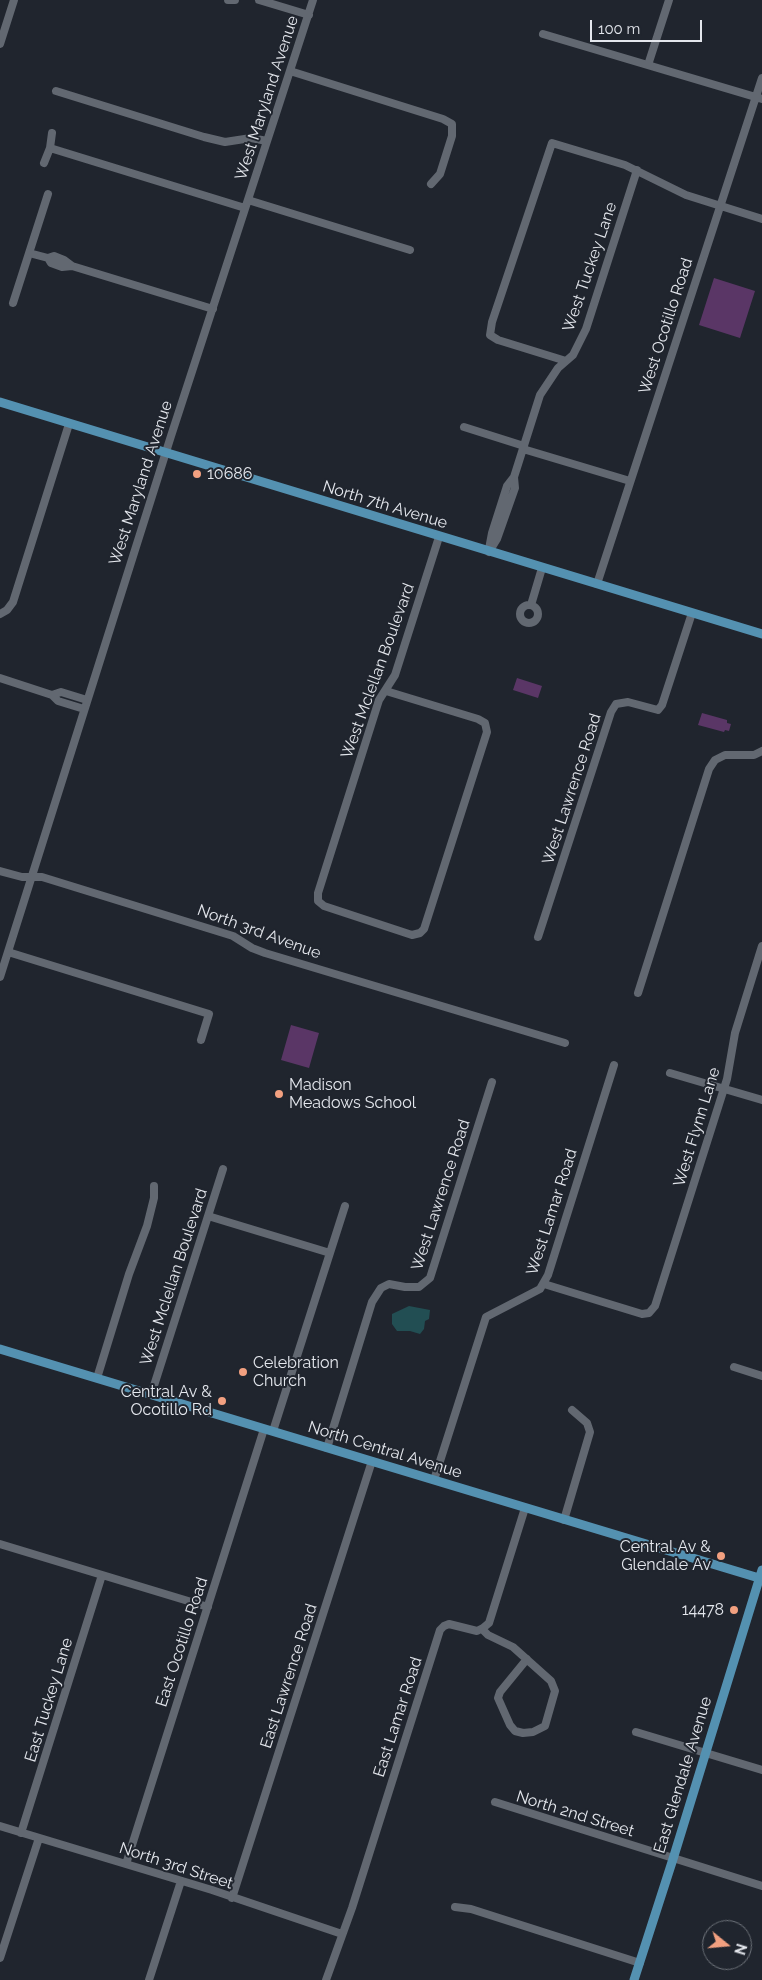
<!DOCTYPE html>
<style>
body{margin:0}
#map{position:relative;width:762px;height:1980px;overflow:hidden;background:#20252e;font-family:Raleway,sans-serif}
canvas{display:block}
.north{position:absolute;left:702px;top:1920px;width:50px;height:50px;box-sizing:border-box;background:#20252e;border:1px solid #6e737a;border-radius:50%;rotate:107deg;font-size:14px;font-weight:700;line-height:20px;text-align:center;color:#e4e7ed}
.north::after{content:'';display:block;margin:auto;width:18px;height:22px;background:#f2a080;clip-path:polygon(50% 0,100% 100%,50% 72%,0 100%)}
.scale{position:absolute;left:590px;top:20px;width:112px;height:22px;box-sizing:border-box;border:2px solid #e4e7ed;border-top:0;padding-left:6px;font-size:15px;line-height:18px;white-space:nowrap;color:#e4e7ed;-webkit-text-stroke:4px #20252e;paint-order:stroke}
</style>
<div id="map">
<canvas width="762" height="1980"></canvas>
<div class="north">N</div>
<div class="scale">100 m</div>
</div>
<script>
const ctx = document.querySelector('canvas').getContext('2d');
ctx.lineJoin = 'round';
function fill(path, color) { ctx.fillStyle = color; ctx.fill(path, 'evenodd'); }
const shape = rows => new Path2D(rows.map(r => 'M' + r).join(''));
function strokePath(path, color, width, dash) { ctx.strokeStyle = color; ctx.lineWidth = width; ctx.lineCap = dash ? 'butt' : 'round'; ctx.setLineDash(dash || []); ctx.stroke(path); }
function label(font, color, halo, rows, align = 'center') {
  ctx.font = font + ' Raleway,sans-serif'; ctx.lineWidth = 4; ctx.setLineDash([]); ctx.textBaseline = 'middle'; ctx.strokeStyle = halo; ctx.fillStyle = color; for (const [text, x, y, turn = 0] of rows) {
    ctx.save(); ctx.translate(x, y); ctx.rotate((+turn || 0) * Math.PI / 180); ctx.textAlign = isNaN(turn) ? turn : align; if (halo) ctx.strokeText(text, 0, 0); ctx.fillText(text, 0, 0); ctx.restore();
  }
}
fill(shape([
 [714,278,755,291,740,338,699,325],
 [517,678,542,686,538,698,513,690],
 [702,713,727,720,727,723,731,724,729,731,725,730,724,732,698,725],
 [291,1025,319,1033,309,1068,281,1060]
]), '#5a3666');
fill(shape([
 [409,1306,430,1310,429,1319,425,1321,424,1329,420,1334,410,1331,397,1331,392,1324,392,1314]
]), '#224e53');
strokePath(shape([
 [228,0,235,0],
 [259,0,309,15],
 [543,34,762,99],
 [0,44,14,0],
 [648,65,669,0],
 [290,71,443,119,452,124,452,136,440,174,431,184],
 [56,91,204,137,225,142,251,138,267,141],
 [50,148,245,208],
 [44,163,50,148,52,133],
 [248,200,410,250],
 [29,253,48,258,51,263,62,267,72,266],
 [48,258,54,256,64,260,72,266,213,309],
 [13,303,48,194],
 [566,361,498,340,490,335,492,322,552,143,625,165,686,195,762,219],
 [464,427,524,446],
 [523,449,630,481],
 [489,549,492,533,507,486,514,477],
 [489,552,497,539,515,488,514,477,540,395,558,368,573,355,586,329,637,170],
 [597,584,762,78],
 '520 614a9 9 0 1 1 18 0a9 9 0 1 1-18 0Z',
 [531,605,542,568],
 [0,614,7,610,13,602,69,424],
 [0,678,52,695,58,701,84,709],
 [386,691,478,719,485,723,487,732,424,929,420,933,412,935,324,906,318,901,318,893,379,700,395,675,439,537],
 [52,695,61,692,87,700],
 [0,871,22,877,42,877,233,936,252,948,265,953,565,1043],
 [538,937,611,712,616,704,628,702,658,710,662,705,692,613],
 [8,952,209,1014,201,1040],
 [0,977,171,436,313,0],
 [638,993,709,769,715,760,725,755,754,755,762,751],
 [670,1073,762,1100],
 [208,1216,330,1253],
 [544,1284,642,1314,649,1313,655,1306,727,1079,735,1033,762,946],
 [734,1367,762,1376],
 [97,1378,129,1274,147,1226,154,1198,154,1186],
 [151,1395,223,1169],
 [273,1431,345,1206],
 [327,1448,372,1302,381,1288,389,1284,405,1287,419,1287,430,1278,492,1082],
 [434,1480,486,1317,540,1289,548,1275,614,1065],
 [564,1520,590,1432,587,1423,572,1410],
 [0,1544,208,1607],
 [482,1629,488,1635,513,1647,551,1681,555,1691,545,1726,533,1732,523,1733,515,1731,510,1725,498,1698,500,1692,527,1659],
 [636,1732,762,1770],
 [495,1802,762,1886],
 [0,1826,212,1890,342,1934],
 [21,1833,102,1575],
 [126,1864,264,1429],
 [232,1898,372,1461],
 [455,1907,471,1909,640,1963],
 [0,1958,39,1838],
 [149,1980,181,1881],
 [326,1980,352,1908,440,1630,444,1626,449,1624,477,1631,483,1628,489,1623,525,1508]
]), '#626871', 8);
strokePath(shape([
 [0,402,762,634],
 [0,1349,762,1579],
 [634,1980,673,1859,762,1570]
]), '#5491b1', 9);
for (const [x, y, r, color] of [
 [197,474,5,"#f2a080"],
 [279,1094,5,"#f2a080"],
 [243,1372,5,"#f2a080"],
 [222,1401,5,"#f2a080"],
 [721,1556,5,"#f2a080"],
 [734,1610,5,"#f2a080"]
]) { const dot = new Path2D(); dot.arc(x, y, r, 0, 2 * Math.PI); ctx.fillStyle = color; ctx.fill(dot); strokePath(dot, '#20252e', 2); }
label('16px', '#e4e7ed', '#20252e', [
 ["West Maryland Avenue",267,98,-72],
 ["West Tuckey Lane",590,267,-71],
 ["West Ocotillo Road",666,326,-72],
 ["West Maryland Avenue",141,483,-72],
 ["North 7th Avenue",385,505,17],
 ["West Mclellan Boulevard",378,671,-70],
 ["West Lawrence Road",572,789,-72],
 ["North 3rd Avenue",259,932,20],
 ["West Flynn Lane",697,1127,-73],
 ["West Lawrence Road",441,1195,-72],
 ["West Lamar Road",552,1212,-72],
 ["West Mclellan Boulevard",174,1277,-72],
 ["North Central Avenue",385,1450,17],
 ["East Ocotillo Road",182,1642,-72],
 ["East Lawrence Road",289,1676,-72],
 ["East Tuckey Lane",49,1700,-73],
 ["East Lamar Road",398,1717,-72],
 ["East Glendale Avenue",683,1775,-73],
 ["North 2nd Street",575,1814,17],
 ["North 3rd Street",176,1866,18]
]);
label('16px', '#e4e7ed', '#20252e', [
 ["10686",207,474],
 ["Madison",289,1085],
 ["Meadows School",289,1103],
 ["Celebration",253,1363],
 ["Church",253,1381],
 ["Central Av &",212,1392,"right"],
 ["Ocotillo Rd",212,1410,"right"],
 ["Central Av &",711,1547,"right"],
 ["Glendale Av",711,1565,"right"],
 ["14478",724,1610,"right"]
], 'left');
</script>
